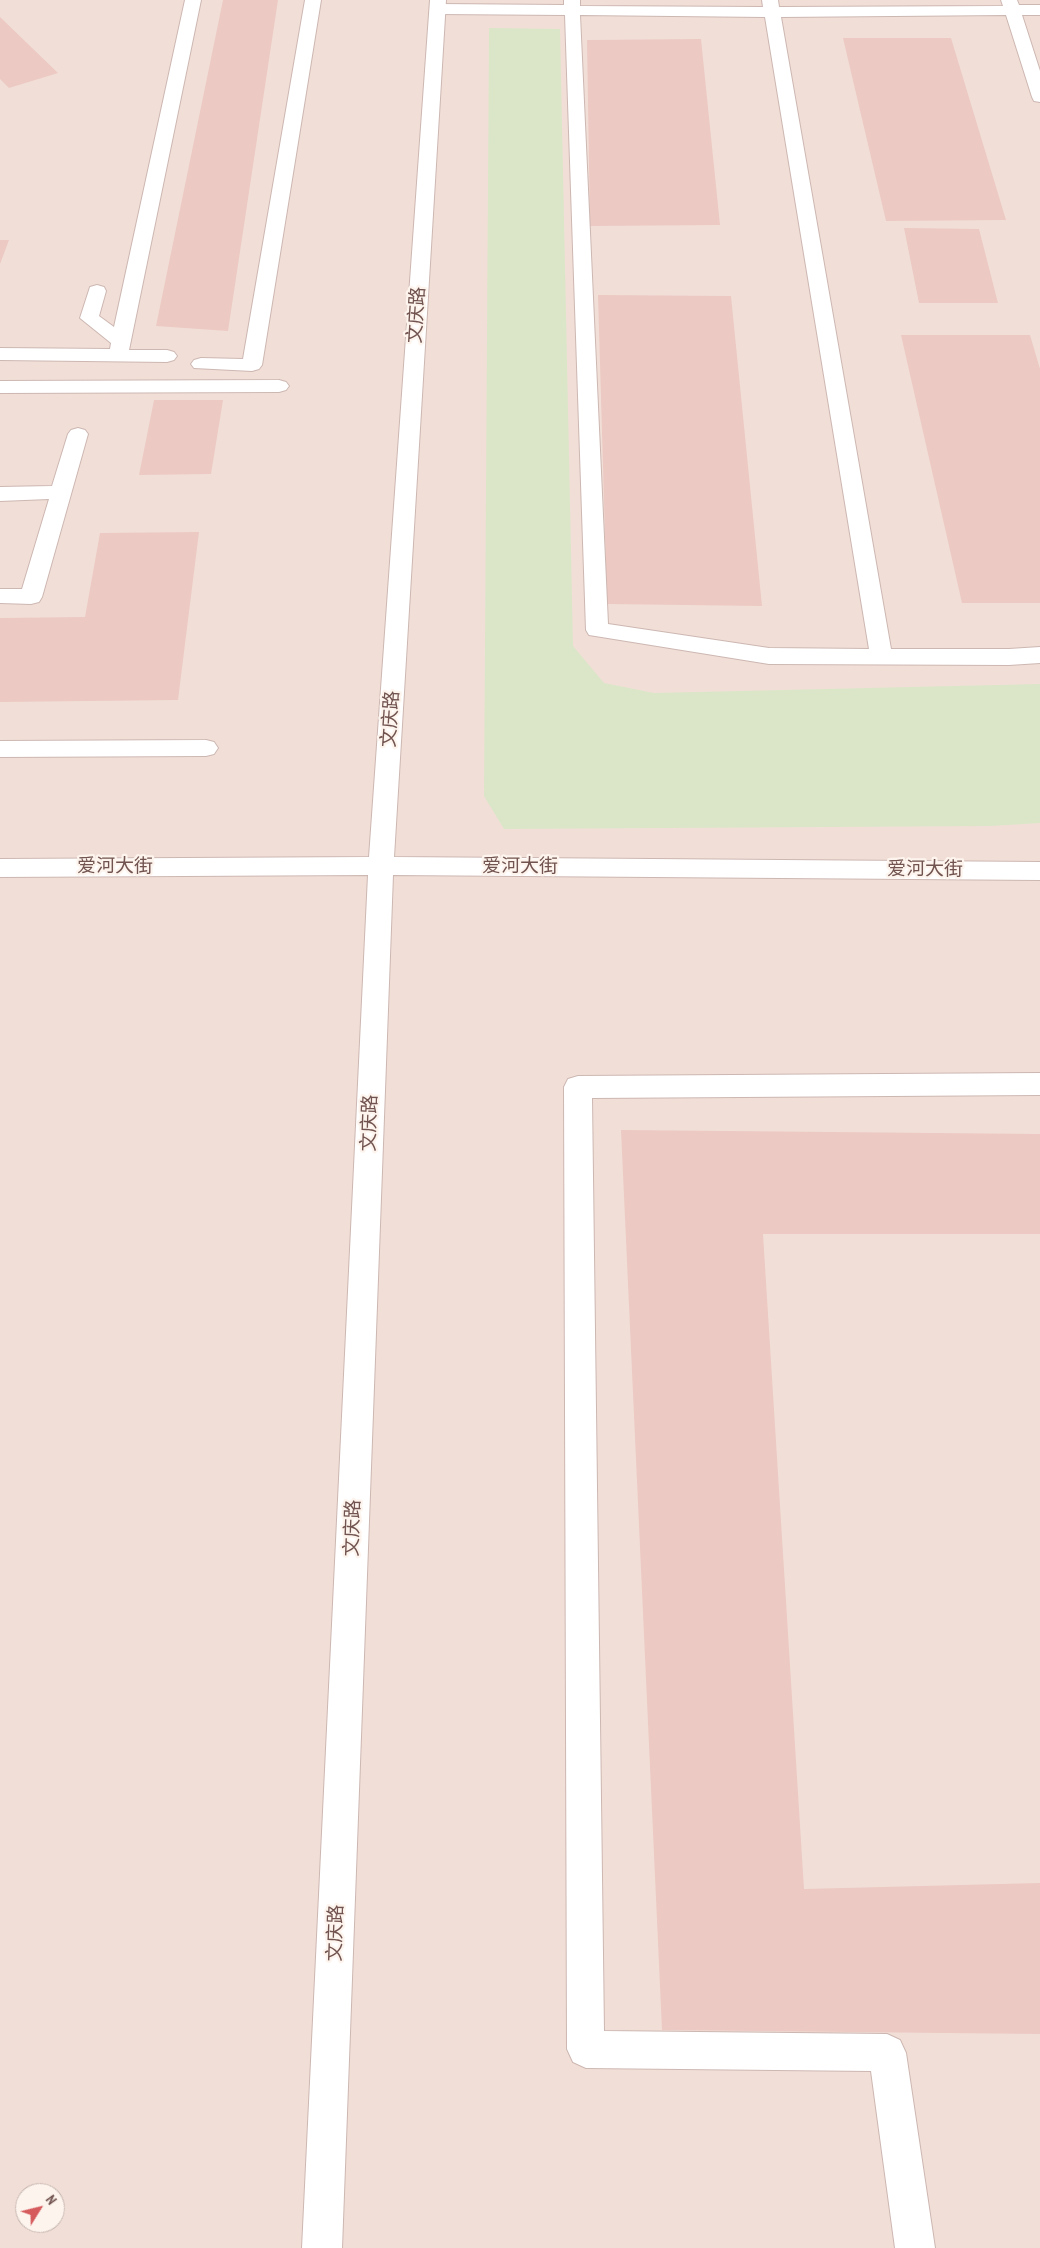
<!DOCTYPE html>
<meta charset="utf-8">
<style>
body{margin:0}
#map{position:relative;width:1040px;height:2248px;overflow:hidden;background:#faefe8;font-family:"PT Sans Narrow",sans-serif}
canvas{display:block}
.north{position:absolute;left:15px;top:2183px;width:50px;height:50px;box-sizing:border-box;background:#fdf4ee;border:1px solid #c5b4ae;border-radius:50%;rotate:54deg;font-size:14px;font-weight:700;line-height:20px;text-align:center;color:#71534f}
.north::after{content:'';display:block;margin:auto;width:18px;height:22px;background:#d65b5d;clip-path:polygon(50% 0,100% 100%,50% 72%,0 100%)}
</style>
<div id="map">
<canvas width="1040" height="2248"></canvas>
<div class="north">N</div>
</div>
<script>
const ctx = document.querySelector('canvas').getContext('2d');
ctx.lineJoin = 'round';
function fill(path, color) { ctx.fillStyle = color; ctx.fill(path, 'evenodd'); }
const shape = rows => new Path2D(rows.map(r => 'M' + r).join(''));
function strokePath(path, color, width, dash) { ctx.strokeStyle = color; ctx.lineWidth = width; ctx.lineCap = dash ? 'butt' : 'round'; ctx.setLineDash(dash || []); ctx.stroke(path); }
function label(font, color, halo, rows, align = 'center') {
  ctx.font = font + ' "PT Sans Narrow","Noto Sans SC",sans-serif'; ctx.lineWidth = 4.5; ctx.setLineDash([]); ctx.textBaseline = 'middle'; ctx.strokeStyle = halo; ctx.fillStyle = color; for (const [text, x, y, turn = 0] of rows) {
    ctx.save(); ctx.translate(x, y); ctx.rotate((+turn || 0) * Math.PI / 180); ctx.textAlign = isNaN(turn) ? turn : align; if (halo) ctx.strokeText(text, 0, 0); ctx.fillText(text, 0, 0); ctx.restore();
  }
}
fill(shape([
 [0,0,1040,0,1040,2248,0,2248],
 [25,2193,55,2193,55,2223,25,2223]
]), '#f1dfd7');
fill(shape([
 [489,28,560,29,573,646,604,683,654,693,1040,684,1040,823,991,826,504,829,484,796]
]), '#dbe6c8');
fill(shape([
 [223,0,278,0,228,331,156,326],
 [0,17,58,73,9,88,0,79],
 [843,38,951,38,1006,220,886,221],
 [701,39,720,225,590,226,587,40],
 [904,228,979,229,998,303,919,303],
 [0,240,9,240,0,264],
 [598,295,731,296,762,606,607,604],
 [901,335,1030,335,1040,369,1040,603,962,603],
 [154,400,223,400,211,474,139,475],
 [199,532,178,700,0,702,0,618,85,617,100,533],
 [621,1130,1040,1134,1040,1234,763,1234,804,1889,1040,1883,1040,2034,662,2030]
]), '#ecc9c3');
const minor = shape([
 [185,0,201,0,129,350,167,350,174,352,177,356,174,360,167,362,0,360,0,348,110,349,111,343,80,318,90,287,97,285,104,287,106,291,99,316,114,327,185,0],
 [305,0,321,0,262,365,259,369,252,371,194,368,191,364,194,360,201,358,243,359,305,0],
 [564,0,580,0,580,6,763,7,762,0,778,0,779,7,1003,6,1001,0,1017,0,1019,5,1040,5,1040,15,1022,15,1040,71,1040,102,1034,101,1032,97,1006,15,781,17,891,649,1009,649,1040,647,1040,663,1009,665,769,664,589,635,586,630,565,15,438,14,432,12,430,9,432,6,438,4,564,5,564,0],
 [580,15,765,17,869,649,769,648,608,624,580,15],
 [279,380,286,382,289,386,286,390,279,392,0,393,0,381,279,380],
 [78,428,85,430,88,434,42,597,39,602,31,604,0,603,0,589,22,589,49,499,0,501,0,487,52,486,68,434,71,430,78,428],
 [206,740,214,742,218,748,214,754,206,756,0,757,0,741,206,740],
 [1040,1073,1040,1095,592,1098,604,2031,887,2034,900,2040,906,2053,935,2248,895,2248,871,2071,586,2068,573,2062,567,2049,564,1087,568,1079,578,1076,1040,1073]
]);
const tertiary = shape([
 [430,0,446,0,394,857,1040,862,1040,880,393,875,342,2248,302,2248,368,875,0,877,0,859,369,857,430,0]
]);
strokePath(minor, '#cdb7b2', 2);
strokePath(tertiary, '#cdb7b2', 2);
fill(minor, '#fff');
fill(tertiary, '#fff');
label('19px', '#71534f', '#fdf4ee', [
 ["文庆路",417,315,-86],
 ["文庆路",391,719,-86],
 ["爱河大街",115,867],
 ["爱河大街",520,867],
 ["爱河大街",925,870],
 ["文庆路",370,1123,-88],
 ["文庆路",353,1528,-88],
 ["文庆路",336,1933,-88]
]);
</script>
